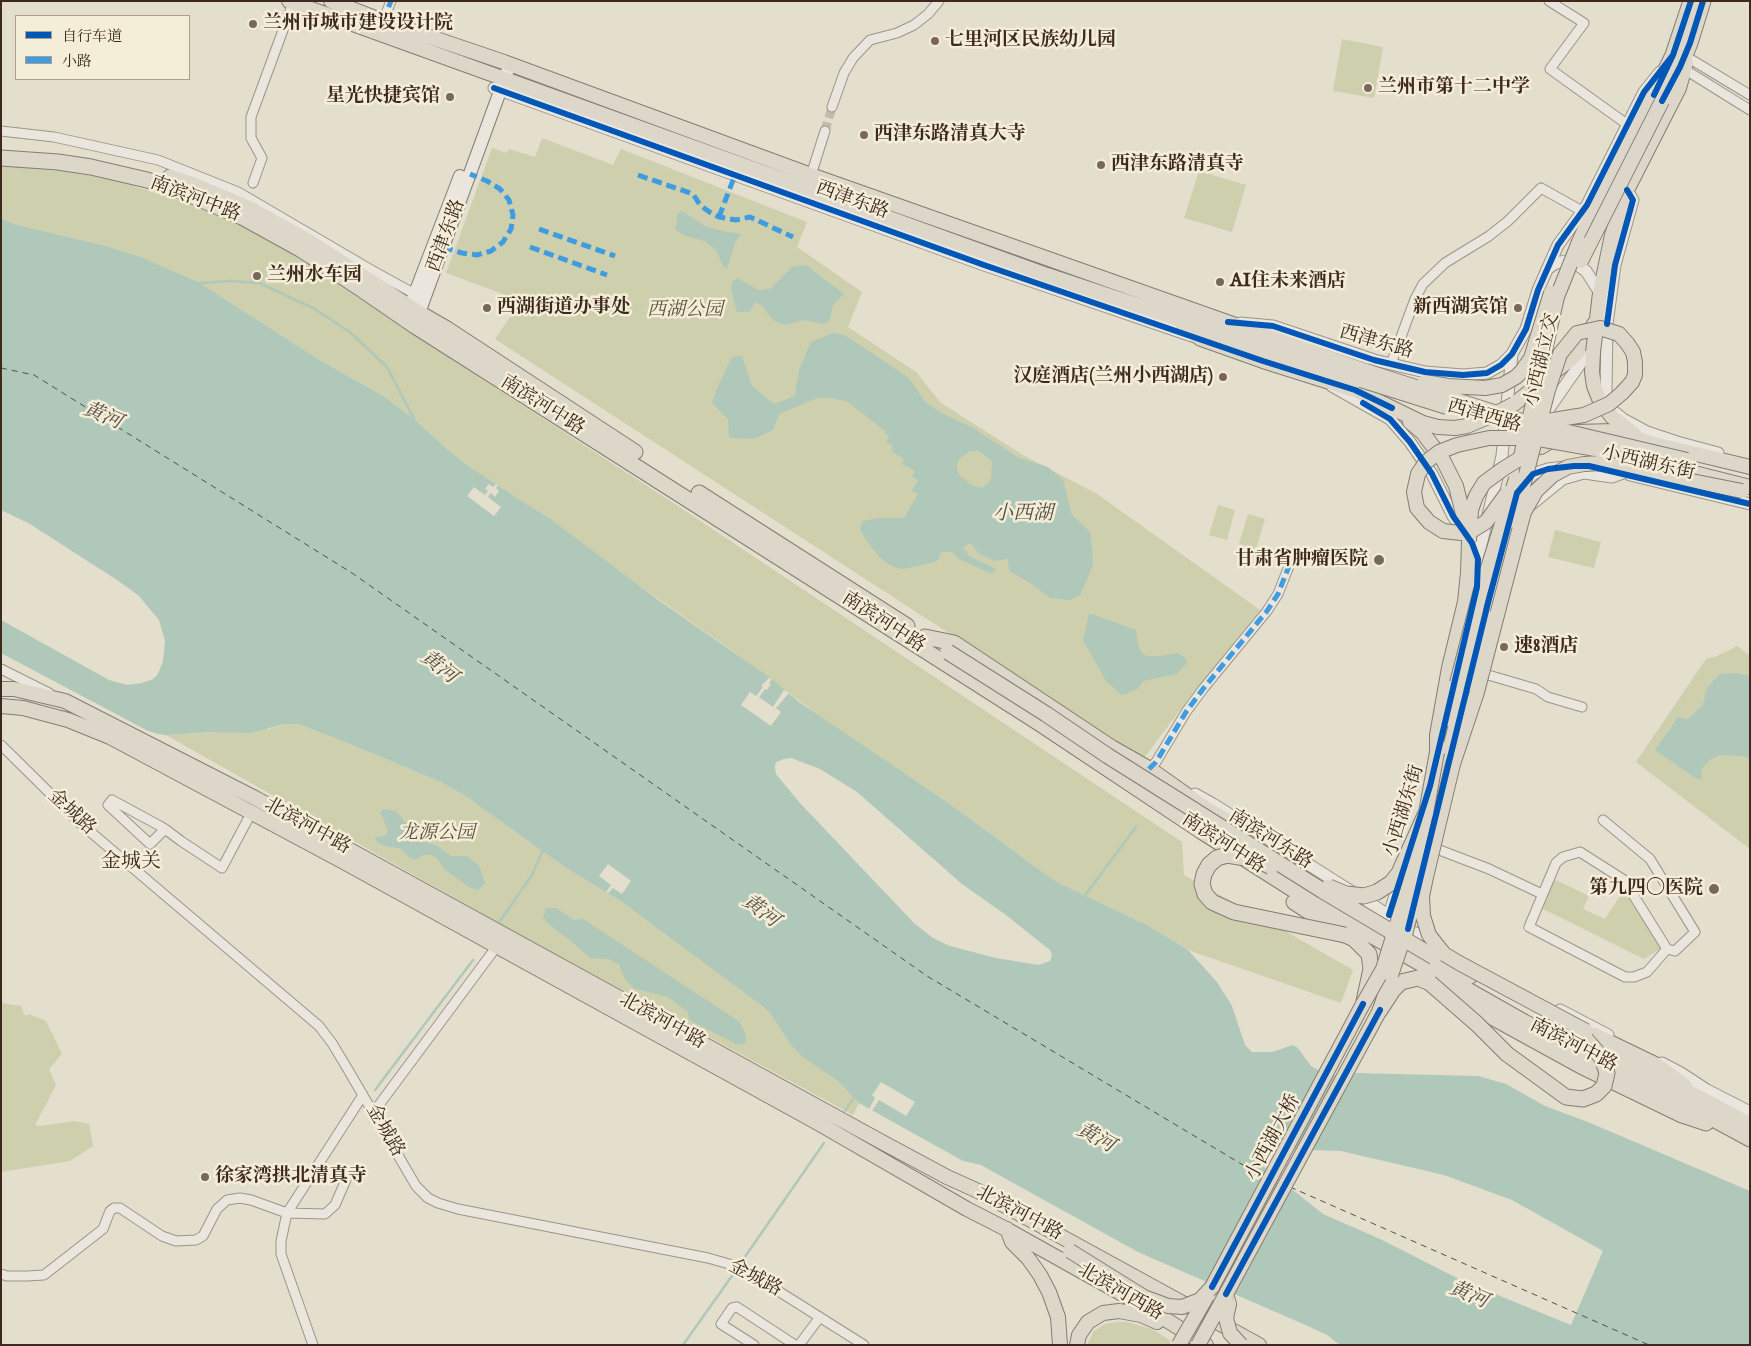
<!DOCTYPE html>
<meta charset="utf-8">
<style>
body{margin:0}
#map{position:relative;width:1751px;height:1346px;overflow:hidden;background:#e4decd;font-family:"IM FELL English","Noto Serif SC",serif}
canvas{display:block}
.frame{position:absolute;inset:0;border:2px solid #3e291f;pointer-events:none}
.legend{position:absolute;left:15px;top:15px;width:175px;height:65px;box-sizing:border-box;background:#f4edd8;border:1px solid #ab9f8e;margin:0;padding:6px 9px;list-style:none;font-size:15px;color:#3e291f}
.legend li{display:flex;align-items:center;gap:10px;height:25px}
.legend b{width:25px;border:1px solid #ab9f8e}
</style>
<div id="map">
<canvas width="1751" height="1346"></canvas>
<div class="frame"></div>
<ul class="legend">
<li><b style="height:6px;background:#0057b8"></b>自行车道</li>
<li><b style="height:6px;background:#3f9ce0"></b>小路</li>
</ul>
</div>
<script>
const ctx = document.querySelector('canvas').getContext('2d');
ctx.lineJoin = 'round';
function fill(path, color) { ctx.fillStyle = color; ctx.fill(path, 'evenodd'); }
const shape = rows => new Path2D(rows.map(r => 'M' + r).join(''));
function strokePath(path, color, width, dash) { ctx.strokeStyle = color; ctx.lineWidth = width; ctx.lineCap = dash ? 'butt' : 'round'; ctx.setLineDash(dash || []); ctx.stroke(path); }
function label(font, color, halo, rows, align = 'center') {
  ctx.font = font + ' "IM FELL English","Noto Serif SC",serif'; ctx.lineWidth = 5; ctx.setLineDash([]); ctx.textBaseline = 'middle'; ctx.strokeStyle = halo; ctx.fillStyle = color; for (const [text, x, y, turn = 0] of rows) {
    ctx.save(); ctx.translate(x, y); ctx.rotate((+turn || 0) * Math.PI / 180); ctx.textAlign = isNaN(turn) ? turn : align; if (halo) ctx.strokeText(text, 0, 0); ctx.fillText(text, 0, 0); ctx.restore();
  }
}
fill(shape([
 [1342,39,1383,47,1374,98,1333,91],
 [542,138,613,165,621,149,807,222,797,247,862,292,848,327,916,372,941,403,1023,455,1097,494,1260,610,1190,697,1143,759,495,339,519,304,511,297,446,273,492,148,507,153,509,149,535,157],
 [1,166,58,169,122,182,232,218,320,270,389,316,423,341,678,506,1182,842,1184,875,1285,931,1353,970,1341,1003,1188,950,1147,925,1061,884,1048,876,947,802,829,723,734,652,470,467,448,450,414,419,385,397,318,359,200,283,106,246,14,224,1,218],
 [1199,171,1246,185,1232,232,1184,218],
 [1218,505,1235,510,1227,540,1209,535],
 [1248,514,1265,519,1256,549,1239,544],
 [1555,530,1601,542,1594,568,1548,557],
 [1737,646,1750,656,1750,849,1636,762,1706,659,1717,656],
 [284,724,298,724,345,742,441,782,464,795,566,868,619,900,762,1006,770,1013,791,1045,838,1081,859,1103,853,1115,504,926,166,735,269,729],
 [1552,878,1589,896,1583,909,1605,919,1626,887,1662,948,1644,959,1543,909],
 [1,1003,21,1006,25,1016,29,1014,46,1021,62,1054,49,1069,56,1085,35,1125,40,1126,76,1121,89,1124,93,1146,70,1161,1,1172],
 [1117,1322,1127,1322,1152,1329,1171,1341,1169,1345,1087,1345,1094,1331,1105,1324]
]), '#cdcfad');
fill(shape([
 [682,211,705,226,722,231,741,234,735,243,727,269,723,266,716,250,705,241,686,236,675,230,678,213],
 [1,218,14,224,106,246,140,257,200,283,318,359,385,397,414,419,448,450,470,467,521,501,549,518,661,602,772,679,799,702,947,802,1048,876,1061,884,1147,925,1188,950,1217,982,1232,1006,1245,1045,1252,1052,1272,1052,1293,1045,1298,1048,1311,1066,1320,1071,1336,1075,1354,1073,1478,1076,1506,1084,1545,1106,1588,1122,1750,1191,1750,1345,1340,1345,1327,1335,1310,1327,1138,1252,988,1169,981,1165,963,1161,859,1103,838,1081,804,1058,791,1045,770,1013,762,1006,619,900,566,868,464,795,441,782,345,742,298,724,284,724,251,733,212,732,166,735,158,734,148,731,1,653,1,620,109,680,127,685,142,683,153,679,158,674,163,661,165,641,159,620,138,595,114,578,30,524,1,510],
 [791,758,820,769,857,792,962,884,1006,915,1050,950,1052,955,1050,961,1039,965,996,958,950,946,933,938,915,924,799,802,776,774,775,767,776,762,784,759],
 [1254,1148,1341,1151,1444,1175,1512,1200,1603,1251,1571,1325,1461,1280,1380,1239,1323,1214,1250,1156],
 [806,265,844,294,833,305,829,322,822,324,804,320,786,325,774,321,762,306,755,302,749,312,737,312,731,289,732,282,737,278,758,290,770,289,792,267],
 [833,333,844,335,851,339,909,378,925,402,941,413,973,428,1019,458,1048,467,1063,480,1072,515,1090,532,1092,547,1093,565,1080,595,1070,600,1050,598,1032,584,1009,571,1008,559,994,561,978,553,971,543,963,547,969,556,996,569,992,574,959,559,952,552,941,552,938,560,931,563,902,569,891,566,881,558,871,547,860,530,863,521,877,518,904,518,918,494,912,491,918,480,912,477,915,471,902,464,904,459,891,451,893,446,886,442,889,436,885,433,885,431,848,402,832,398,817,398,779,414,773,430,753,439,729,438,728,419,712,403,718,386,732,357,742,356,752,386,774,404,795,396,799,370,811,342],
 [970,451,979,451,992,461,991,479,989,483,982,488,973,486,960,476,958,472,957,463,959,459],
 [1089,613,1136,630,1138,645,1141,652,1147,656,1161,656,1177,653,1186,658,1187,663,1177,674,1143,681,1138,689,1122,695,1106,681,1083,640],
 [1736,673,1750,676,1750,759,1743,756,1719,755,1710,760,1701,769,1702,779,1695,778,1655,750,1678,717,1688,719,1703,705,1707,688,1720,674],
 [384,809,396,811,420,840,438,846,451,856,467,856,479,866,485,883,478,890,469,887,444,869,438,859,432,855,423,855,415,860,409,857,400,848,388,847,379,843,375,839,375,837,385,836,388,830,380,812],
 [546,908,556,908,574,920,583,919,740,1022,745,1033,746,1043,738,1045,689,1020,688,1012,668,997,633,988,625,979,619,965,609,959,590,958,570,940,551,926,543,918]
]), '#b0c8b9');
fill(shape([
 [489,484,493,487,496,484,498,485,496,488,499,491,495,497,491,493,488,497,501,507,494,516,467,496,474,487,485,495,488,491,485,489],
 [769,678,772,679,769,683,771,684,767,690,765,689,759,697,773,707,784,690,789,693,776,708,781,712,771,726,741,705,750,692,756,696,763,687,761,686],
 [608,864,631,881,622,894,613,888,608,893,606,892,611,885,599,876],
 [881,1082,915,1102,906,1116,879,1100,872,1111,869,1109,875,1098,872,1095]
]), '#e4decd');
strokePath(shape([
 [200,283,231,281,259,283,313,308,351,333,387,367,414,419],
 [1083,898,1136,827],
 [500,921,532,875,543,850],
 [375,1090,473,960],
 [845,1111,855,1096],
 [742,1261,824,1143],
 [683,1345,734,1273]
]), '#b0c8b9', 2.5);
strokePath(shape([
 [1,368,34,375,352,573,927,976,1253,1171,1264,1175],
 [1290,1187,1649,1345]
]), '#554e43', 1, [6, 5]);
strokePath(shape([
 [825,131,832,107]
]), '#c3baaa', 9, [9, 4.5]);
const minor = shape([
 [1549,1,1584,23,1550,69,1628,125],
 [383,21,391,1],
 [1687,57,1750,95],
 [1684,69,1750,110],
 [832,107,844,73,853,58,870,40,897,33,914,25,928,14,939,1],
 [1,131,54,137,158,160,238,192,373,271,415,294],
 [811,175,825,131],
 [253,183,262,158,251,138,251,117,293,3],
 [1391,364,1415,299,1423,284,1445,263,1489,236,1508,221,1541,188,1582,211],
 [1531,506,1563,480,1584,474,1612,478,1623,474],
 [1,669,49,693],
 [1478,672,1536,689,1548,697,1582,707],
 [1,745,80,823,319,1026,332,1043,347,1068,416,1186,428,1198,438,1203,458,1209,708,1258,729,1264,748,1272,864,1345],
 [1149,769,1156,762,1186,712,1203,689,1267,611,1278,594,1291,561],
 [1603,820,1650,859,1695,932,1675,951,1667,949],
 [165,829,150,844,108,805,112,800,160,826,165,829,181,841,222,868,248,819],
 [1429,846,1489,869,1542,894],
 [1580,852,1624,880,1667,949,1647,972,1634,977,1625,977,1529,927,1556,863,1563,857,1580,852],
 [373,1113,497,946],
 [1,1274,7,1276,27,1276,44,1275,103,1229,110,1211,114,1208,120,1208,162,1236,176,1241,196,1240,203,1236,217,1209,227,1200,240,1198,251,1200,287,1213,325,1214,335,1205,348,1175],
 [313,1345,281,1254,281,1241,287,1213,363,1095],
 [754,1345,721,1324,732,1308,737,1307,795,1345],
 [799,1345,820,1317]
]);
const tertiary = shape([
 [494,88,984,265,1192,336],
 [1627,190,1633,200,1615,265,1607,324,1606,392,1612,410,1623,419,1647,432,1677,442,1718,453],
 [1547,269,1556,263,1566,261,1576,264,1586,271,1600,293],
 [1240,323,1273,326,1374,360,1425,372,1463,375,1487,373,1501,365,1512,354],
 [1332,386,1390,419,1410,442,1432,474,1453,516,1472,543,1478,559,1477,587,1475,594],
 [1545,419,1550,407,1594,344],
 [1630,475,1750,504],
 [1524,484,1533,474,1548,469,1565,467],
 [1478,558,1502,456,1512,354,1526,329,1538,290,1558,245,1587,205,1644,92,1660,72],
 [1483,625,1509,522],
 [1461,717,1471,677],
 [1195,794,1213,804,1379,909,1408,929,1436,944],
 [1389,915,1402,873],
 [1560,1010,1608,1035],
 [1662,1063,1681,1073,1707,1090,1750,1112]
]);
const secondary = shape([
 [407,314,460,176],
 [416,321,510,64]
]);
const primary = shape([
 [289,1,1047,275,1361,380],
 [331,1,383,21,504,62,811,175,1366,371],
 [1579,242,1594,209,1654,95],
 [1183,326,1201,339,1263,361,1355,390,1423,423,1438,427],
 [1595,336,1600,293,1612,235,1627,190,1679,88,1686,63],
 [1593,352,1592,372,1594,386,1600,401,1612,417,1634,434],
 [1514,404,1572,358,1580,349,1594,324],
 [1410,422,1423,433,1443,460],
 [1541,447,1554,439,1576,432,1613,431,1650,443,1750,467],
 [1607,451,1750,487],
 [1,689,14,689,65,701,255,798,880,1141,947,1177,978,1191,1259,1345],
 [1,706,23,708,68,720,110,737,342,861,818,1123,967,1209,1006,1229,1149,1309,1206,1345],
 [1448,719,1457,683],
 [1437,752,1437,735,1449,668,1465,602,1468,572,1469,541],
 [1435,807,1460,709],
 [1595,1035,1657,1065,1685,1086],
 [1007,1229,1012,1242,1028,1258,1040,1275,1049,1292,1058,1317,1060,1345],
 [1212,1287,1363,1004],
 [1229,1304,1226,1294,1380,1010,1391,975],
 [1077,1345,1079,1335,1088,1322,1103,1313,1119,1311,1141,1315,1157,1322]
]);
const trunk = shape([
 [1654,95,1673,55,1691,1],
 [1662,101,1680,67,1690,43,1703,1],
 [1,158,58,162,91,167,147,180,183,192,242,217,300,249,361,289,415,326,1039,723,1201,831,1316,904,1524,1022,1650,1085,1750,1139],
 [170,177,191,184,250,209,308,241,419,313,447,329,635,452],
 [699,493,907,626],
 [925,637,954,643,1112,748,1149,769,1200,805,1231,824],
 [1294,902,1345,935,1354,939,1369,954,1371,969,1364,1001],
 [1434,957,1470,976],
 [1380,1010,1393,990,1401,982,1418,978,1430,983,1581,1066,1682,1115,1706,1123],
 [1583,1036,1750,1125]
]);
strokePath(minor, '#9b958a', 11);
strokePath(tertiary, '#9b958a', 13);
strokePath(secondary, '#837d73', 14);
strokePath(primary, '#837d73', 16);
strokePath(trunk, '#837d73', 17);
strokePath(minor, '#eae6de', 9);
strokePath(tertiary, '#eae6de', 11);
strokePath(secondary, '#eae6de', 12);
strokePath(primary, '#ddd7ca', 14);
strokePath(trunk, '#ddd7ca', 15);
const primaryBridge = shape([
 [1581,261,1662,101],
 [1593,352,1595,336],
 [1366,371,1522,421,1687,460],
 [1361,380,1447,407],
 [1425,382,1448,386,1485,388,1502,385,1516,377,1522,371,1531,358,1551,293],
 [1438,427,1455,428,1467,426,1493,415,1514,404],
 [1521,456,1557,297,1579,242],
 [1443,460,1456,486,1466,526],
 [1507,493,1486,522,1473,530,1461,533,1443,531,1429,522,1417,508,1414,492,1418,474,1426,462,1439,452,1457,445,1489,438,1533,438,1607,451],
 [1514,521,1548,390,1560,354,1577,333,1600,328,1619,334,1627,343,1633,352,1635,362,1635,375,1632,382,1622,393,1609,404,1584,415,1553,420,1522,421],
 [1469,541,1471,510,1476,496,1484,483,1503,469,1529,453],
 [1457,683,1481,590,1516,479],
 [1466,685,1486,617],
 [1391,975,1406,931,1415,894],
 [1363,1004,1383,969,1410,882,1426,813,1437,752],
 [1586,1031,1459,963,1444,954,1429,935,1423,916,1422,896,1426,877,1453,764,1477,692,1516,542,1524,512,1536,491,1553,475,1568,467,1584,464,1601,463,1742,491],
 [1070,1251,1144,1297,1168,1306,1182,1307,1200,1300,1212,1287],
 [1229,1304,1226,1318,1230,1333,1241,1345],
 [1179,1345,1207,1296],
 [1198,1345,1226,1294]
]);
const trunkBridge = shape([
 [948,652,1046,714,1108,756,1323,891,1434,957],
 [1271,867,1258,860,1227,855,1217,858,1209,865,1204,874,1202,884,1205,894,1212,902,1234,912,1345,935],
 [1329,887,1346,894,1364,896,1377,892,1391,883,1399,873,1426,813],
 [1430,983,1477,1024,1507,1054,1566,1097,1583,1099,1596,1094,1604,1086,1607,1073,1602,1058,1583,1036]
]);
strokePath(primaryBridge, '#837d73', 16, []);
strokePath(trunkBridge, '#837d73', 17, []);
strokePath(primaryBridge, '#ddd7ca', 14);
strokePath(trunkBridge, '#ddd7ca', 15);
strokePath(shape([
 [383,21,391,1],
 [638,175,693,194,700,205,711,213,719,217,736,220,750,217,793,237],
 [719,217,735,175],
 [539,229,615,256],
 [443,247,462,253,477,255,491,251,503,242,511,229,513,215,509,200,500,189,487,181,470,174],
 [530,247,607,275],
 [1149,769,1156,762,1186,712,1203,689,1267,611,1278,594,1291,561]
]), '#3f9ce0', 5, [10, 5]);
strokePath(shape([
 [494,88,984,265,1263,361,1355,390,1392,408],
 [1654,95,1673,55,1691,1],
 [1662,101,1680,67,1690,43,1703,1],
 [1228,322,1273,326,1374,360,1425,372,1463,375,1487,373,1501,365,1512,354,1526,329,1538,290,1558,245,1587,205,1644,92,1673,55],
 [1607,324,1615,265,1633,200,1627,190],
 [1363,403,1390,419,1410,442,1432,474,1453,516,1472,543,1478,559,1477,587,1430,786,1389,915],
 [1408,929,1488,603,1517,493,1533,474,1548,469,1574,466,1589,466,1750,504],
 [1212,1287,1363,1004],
 [1226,1294,1380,1010]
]), '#0057b8', 6);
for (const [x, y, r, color] of [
 [253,24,5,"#78685c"],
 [935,41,5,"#78685c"],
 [1368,88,5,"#78685c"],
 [450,97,5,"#78685c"],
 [864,135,5,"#78685c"],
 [1101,165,5,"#78685c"],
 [257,276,5,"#78685c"],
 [1220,282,5,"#78685c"],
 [487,308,5,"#78685c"],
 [1518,308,5,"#78685c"],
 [1223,377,5,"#78685c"],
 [1379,560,6,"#78685c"],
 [1504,647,5,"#78685c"],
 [1714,889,6,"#78685c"],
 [205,1177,5,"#78685c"]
]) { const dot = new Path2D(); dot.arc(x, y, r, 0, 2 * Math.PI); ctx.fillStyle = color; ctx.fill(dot); strokePath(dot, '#f4edd8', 2); }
label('bold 19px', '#3e291f', '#f4edd8', [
 ["兰州市城市建设设计院",263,24],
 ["七里河区民族幼儿园",945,41],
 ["兰州市第十二中学",1378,88],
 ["星光快捷宾馆",440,97,"right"],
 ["西津东路清真大寺",874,135],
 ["西津东路清真寺",1111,165],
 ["兰州水车园",267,276],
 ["AI住未来酒店",1230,282],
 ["西湖街道办事处",497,308],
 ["新西湖宾馆",1508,308,"right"],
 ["汉庭酒店(兰州小西湖店)",1213,377,"right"],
 ["甘肃省肿瘤医院",1368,560,"right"],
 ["速8酒店",1514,647],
 ["第九四〇医院",1703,889,"right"],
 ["徐家湾拱北清真寺",215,1177]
], 'left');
label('19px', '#3e291f', '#f4edd8', [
 ["南滨河中路",195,200,21],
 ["西津东路",852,201,20],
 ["西津东路",447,236,-70],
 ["西津东路",1376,343,16],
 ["小西湖立交",1543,360,-77],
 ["南滨河中路",542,406,32],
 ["西津西路",1484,417,16],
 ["小西湖东街",1648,464,13],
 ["南滨河中路",883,623,33],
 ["小西湖东街",1405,811,-73],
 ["金城路",71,813,43],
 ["北滨河中路",307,827,29],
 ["南滨河东路",1270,840,32],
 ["南滨河中路",1223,844,33],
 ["北滨河中路",662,1022,29],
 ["南滨河中路",1573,1046,27],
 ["金城路",384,1131,60],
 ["小西湖大桥",1274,1138,-62],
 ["北滨河中路",1019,1214,28],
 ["金城路",755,1279,28],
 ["北滨河西路",1120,1293,30]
]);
label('italic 19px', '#5d503c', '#f4edd8', [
 ["西湖公园",685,311],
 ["龙源公园",437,834]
]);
label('italic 20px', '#554e43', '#f4edd8', [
 ["黄河",102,417,23],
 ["小西湖",1023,515],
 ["黄河",438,668,38],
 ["黄河",760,912,37],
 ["黄河",1095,1139,29],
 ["黄河",1468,1296,23]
]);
label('20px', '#3e291f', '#f4edd8', [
 ["金城关",131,863]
]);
</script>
